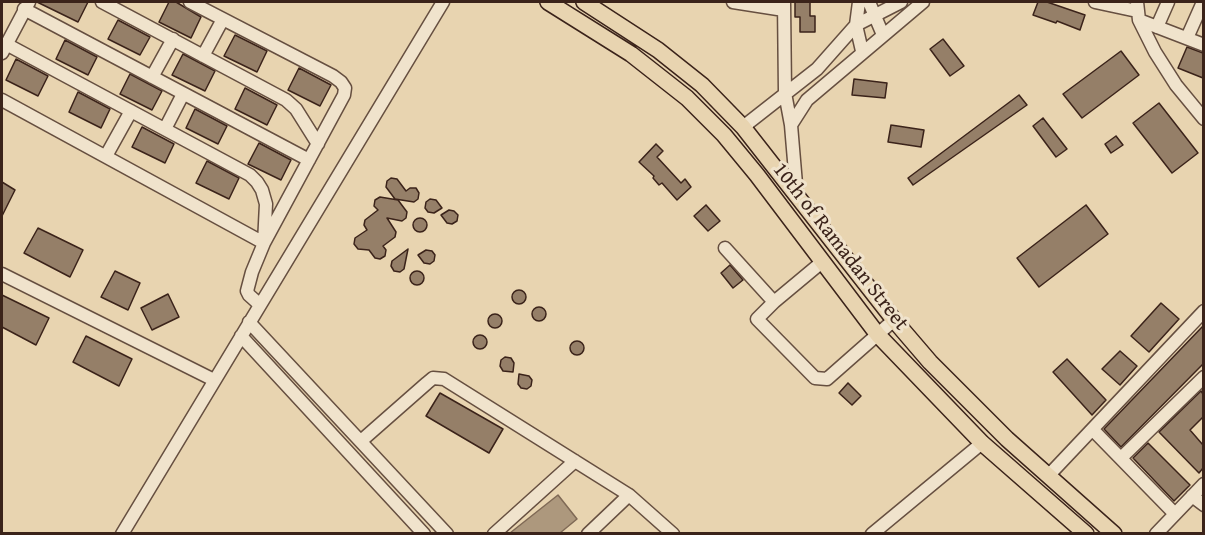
<!DOCTYPE html>
<style>
body{margin:0}
#map{position:relative;width:1205px;height:535px;overflow:hidden;background:#e8d4b0;font-family:"Gentium Book Plus",serif}
canvas{display:block}
.frame{position:absolute;inset:0;border:3px solid #3b231a;pointer-events:none}
</style>
<div id="map">
<canvas width="1205" height="535"></canvas>
<div class="frame"></div>
</div>
<script>
const ctx = document.querySelector('canvas').getContext('2d');
ctx.lineJoin = 'round';
function fill(path, color) { ctx.fillStyle = color; ctx.fill(path, 'evenodd'); }
const shape = rows => new Path2D(rows.map(r => 'M' + r).join(''));
function strokePath(path, color, width, dash) { ctx.strokeStyle = color; ctx.lineWidth = width; ctx.lineCap = dash ? 'butt' : 'round'; ctx.setLineDash(dash || []); ctx.stroke(path); }
function label(font, color, halo, rows, align = 'center') {
  ctx.font = font + ' "Gentium Book Plus",serif'; ctx.lineWidth = 6; ctx.setLineDash([]); ctx.textBaseline = 'middle'; ctx.strokeStyle = halo; ctx.fillStyle = color; for (const [text, x, y, turn = 0] of rows) {
    ctx.save(); ctx.translate(x, y); ctx.rotate((+turn || 0) * Math.PI / 180); ctx.textAlign = isNaN(turn) ? turn : align; if (halo) ctx.strokeText(text, 0, 0); ctx.fillText(text, 0, 0); ctx.restore();
  }
}
const water = shape([
 [558,495,577,519,560,533,510,533,558,495]
]);
fill(water, '#ad987d');
strokePath(water, '#7f6955', 1.5);
const building = shape([
 [37,2,88,2,78,22,37,2],
 [169,2,176,2,201,17,191,38,159,22,169,2],
 [795,2,810,2,810,16,815,16,815,32,800,32,800,17,795,17,795,2],
 [1038,2,1047,2,1085,15,1080,30,1057,21,1056,23,1033,15,1038,2],
 [118,20,150,37,140,55,108,39,118,20],
 [235,35,267,51,257,72,224,56,235,35],
 [943,39,964,66,950,76,930,49,943,39],
 [65,40,97,57,88,75,56,59,65,40],
 [1187,47,1203,53,1203,78,1178,68,1187,47],
 [1121,51,1139,75,1082,118,1063,94,1121,51],
 [183,54,215,71,205,91,172,75,183,54],
 [16,59,48,76,38,96,6,80,16,59],
 [299,68,331,85,320,106,288,90,299,68],
 [130,74,162,91,152,110,120,94,130,74],
 [854,79,887,83,885,98,852,95,854,79],
 [245,88,277,105,267,125,235,109,245,88],
 [78,92,110,109,101,128,69,112,78,92],
 [1019,95,1027,105,913,185,908,178,1019,95],
 [1159,103,1198,153,1172,173,1133,123,1159,103],
 [195,109,227,126,218,144,186,128,195,109],
 [1043,118,1067,149,1056,157,1033,126,1043,118],
 [891,125,924,130,921,147,888,142,891,125],
 [142,127,174,144,165,163,132,147,142,127],
 [1116,136,1123,145,1111,153,1105,144,1116,136],
 [259,143,291,160,281,180,248,164,259,143],
 [656,144,663,151,657,157,681,183,685,179,691,187,677,200,662,183,659,185,653,178,654,176,639,162,656,144],
 [207,161,239,178,229,199,196,183,207,161],
 [391,178,397,179,406,191,410,188,416,188,419,193,418,199,414,202,395,199,386,187,387,181,391,178],
 [2,182,15,190,2,216,2,182],
 [380,197,398,200,407,212,406,218,402,221,387,218,396,232,395,237,383,246,386,250,385,256,380,259,375,258,369,250,358,249,354,244,355,238,367,230,364,225,365,220,378,210,374,206,375,200,380,197],
 [430,199,436,200,442,208,434,213,428,212,425,208,426,202,430,199],
 [706,205,720,221,708,231,694,216,706,205],
 [1086,205,1108,234,1039,287,1017,258,1086,205],
 [449,210,454,211,458,215,457,221,452,224,447,223,441,215,449,210],
 '413 225a7 7 0 1 1 14 0a7 7 0 1 1-14 0Z',
 [38,228,83,250,70,277,24,253,38,228],
 [408,249,404,269,400,272,394,271,391,266,392,261,408,249],
 [426,250,432,251,435,255,434,261,430,264,424,263,418,255,426,250],
 [730,265,743,280,733,288,721,273,730,265],
 [115,271,140,283,128,310,101,297,115,271],
 '410 278a7 7 0 1 1 14 0a7 7 0 1 1-14 0Z',
 '512 297a7 7 0 1 1 14 0a7 7 0 1 1-14 0Z',
 [168,294,179,317,152,330,141,308,168,294],
 [2,295,49,318,36,345,2,327,2,295],
 [1161,303,1179,319,1149,352,1131,336,1161,303],
 '532 314a7 7 0 1 1 14 0a7 7 0 1 1-14 0Z',
 '488 321a7 7 0 1 1 14 0a7 7 0 1 1-14 0Z',
 [1203,326,1203,364,1121,447,1104,429,1203,326],
 '473 342a7 7 0 1 1 14 0a7 7 0 1 1-14 0Z',
 [86,336,132,359,119,386,73,362,86,336],
 '570 348a7 7 0 1 1 14 0a7 7 0 1 1-14 0Z',
 [1120,351,1137,366,1120,385,1102,369,1120,351],
 [505,357,511,358,514,363,513,372,503,371,500,366,501,360,505,357],
 [1067,359,1106,400,1092,415,1053,372,1067,359],
 [519,374,529,376,532,380,531,386,527,389,521,388,518,384,519,374],
 [848,383,861,396,852,405,839,393,848,383],
 [1201,391,1203,394,1203,417,1190,430,1203,445,1203,468,1199,473,1159,432,1201,391],
 [440,393,503,429,489,453,426,416,440,393],
 [1148,443,1190,485,1174,501,1133,458,1148,443]
]);
fill(building, '#957f68');
strokePath(building, '#3b231a', 1.5);
const minor = shape([
 [102,2,286,100,296,109,318,144],
 [190,2,333,76,341,82,345,88,344,95,264,243,252,272,247,291,249,295,259,304],
 [733,2,784,10],
 [784,2,785,93,791,125,797,196],
 [859,2,856,25,862,51],
 [869,2,883,35],
 [1095,2,1137,11],
 [1137,2,1139,20,1155,52,1176,85,1204,119],
 [24,9,309,160],
 [1139,20,1204,45],
 [1157,27,1168,2],
 [1187,38,1203,2],
 [2,53,29,2],
 [203,56,223,19],
 [152,77,173,39],
 [2,100,264,243,266,204,262,190,257,182,250,175,6,44],
 [791,125,807,100,923,2],
 [743,127,817,69,856,25,901,2],
 [165,129,183,94],
 [106,156,131,111],
 [725,248,774,302],
 [822,262,774,302,757,319,815,378,827,379,894,320],
 [2,274,214,380],
 [249,322,447,534],
 [241,336,424,534],
 [1093,430,1175,514],
 [361,441,427,383,433,378,444,379,629,495,673,534],
 [1121,458,1204,377],
 [1049,475,1204,311],
 [1192,496,1204,505],
 [122,534,443,2],
 [494,534,575,461],
 [588,534,629,495],
 [872,534,982,443],
 [1156,534,1204,484]
]);
const major = shape([
 [548,2,631,54,687,98,724,135,757,175,878,335,982,443,1086,534],
 [584,2,658,50,702,85,743,127,894,320,930,362,1007,439,1114,534]
]);
strokePath(minor, '#664f40', 15);
strokePath(major, '#3b231a', 18);
strokePath(minor, '#f0e3cc', 12);
strokePath(major, '#e8d4b0', 15);
label('21px', '#3b231a', '#f0e3cc', [
 ["10th of Ramadan Street",840,247,52]
]);
</script>
